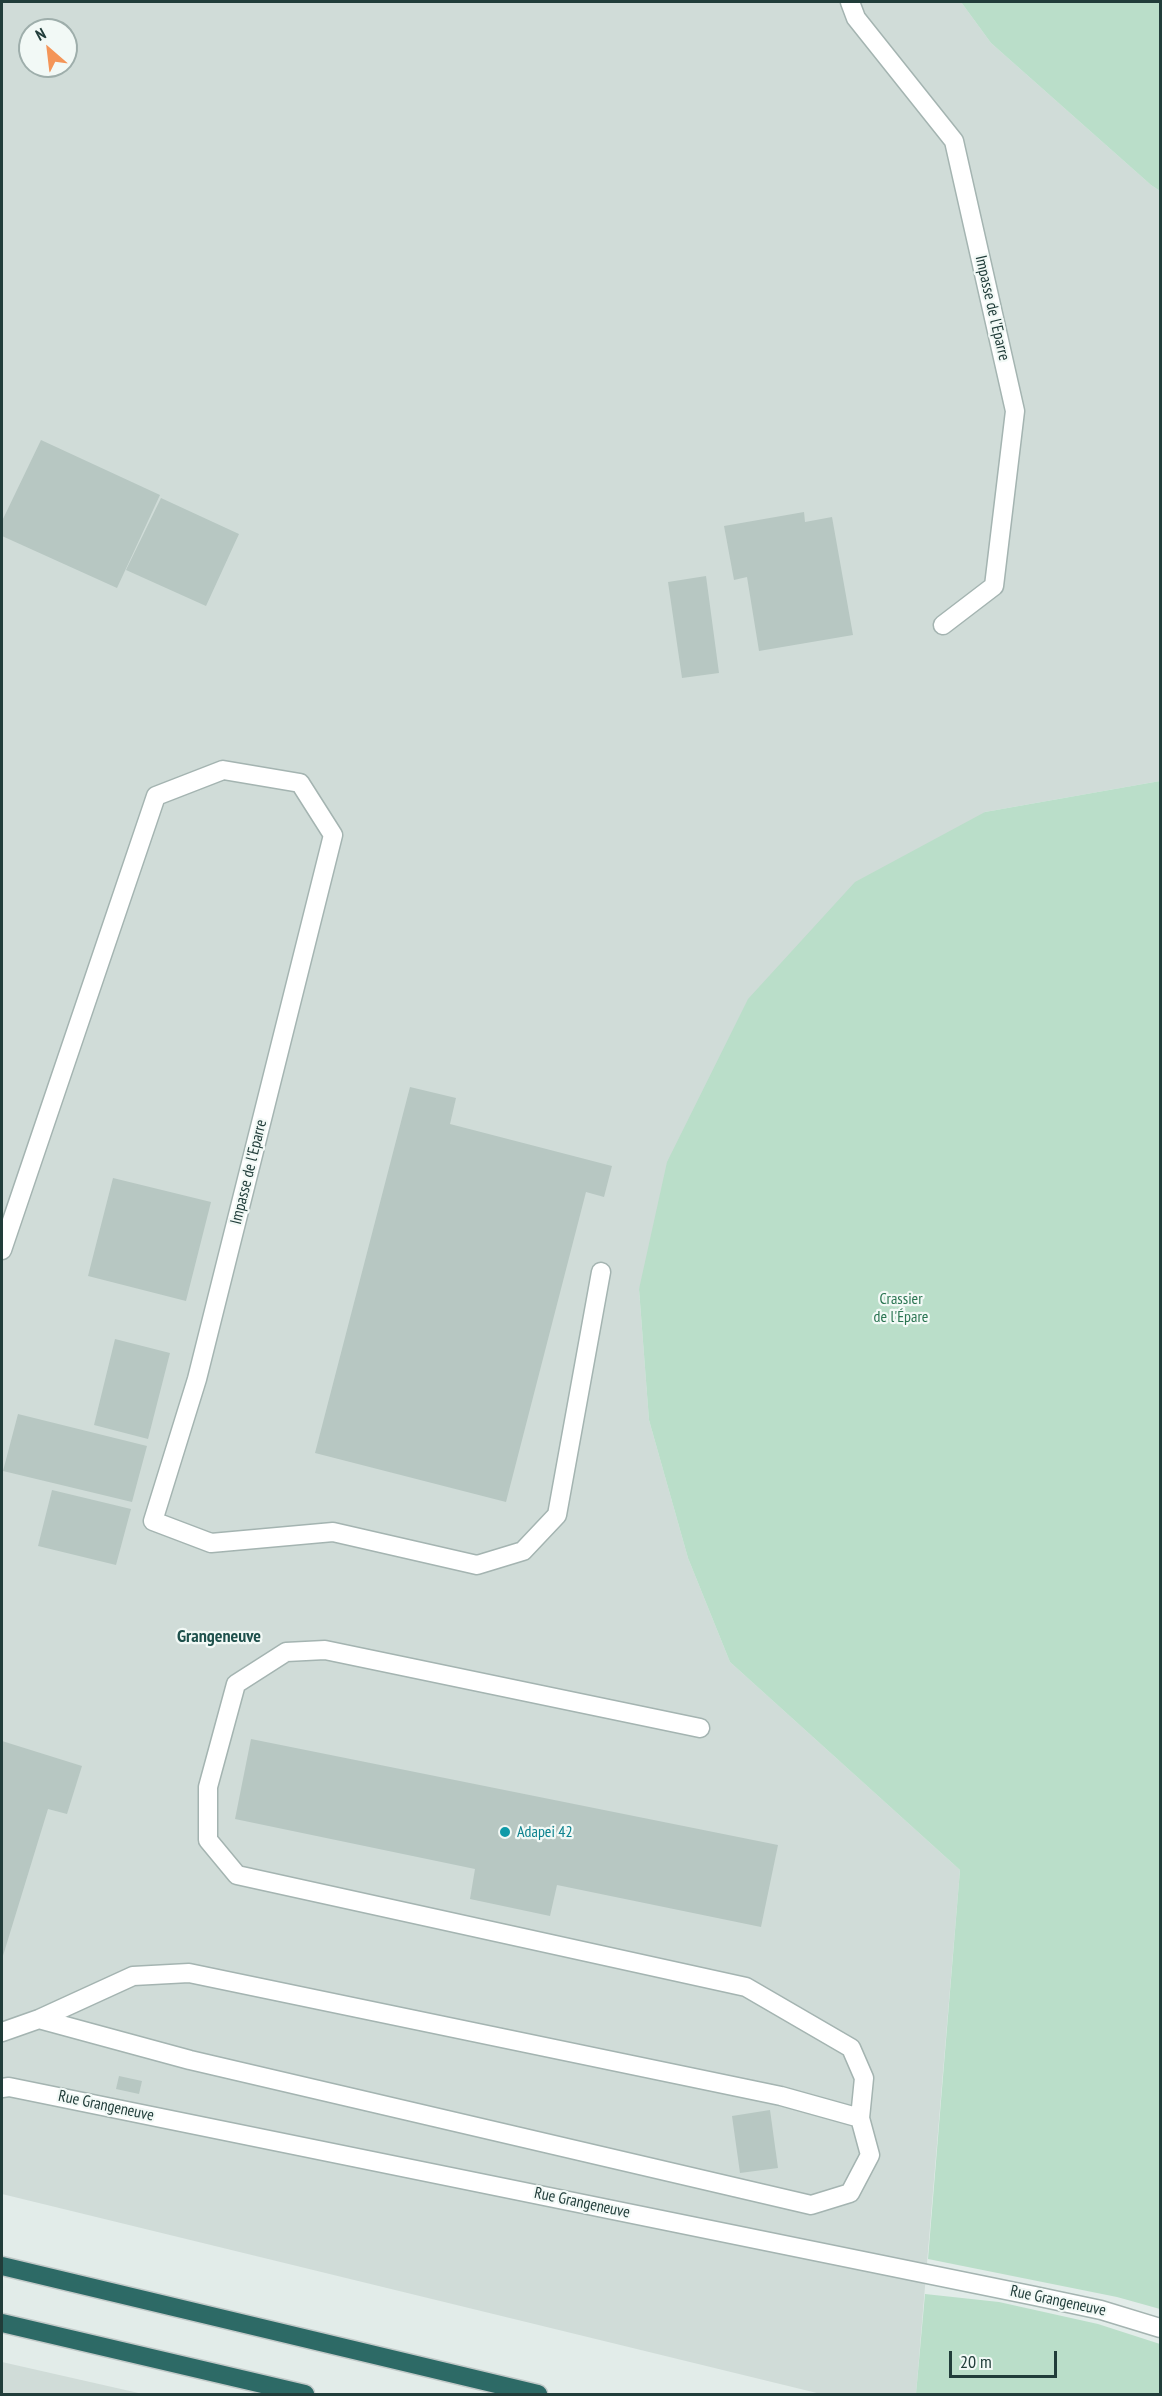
<!DOCTYPE html>
<meta charset="utf-8">
<style>
body{margin:0}
#map{position:relative;width:1162px;height:2396px;overflow:hidden;background:#e2ece9;font-family:"PT Sans Narrow",sans-serif}
canvas{display:block}
.frame{position:absolute;inset:0;border:3px solid #213d3a;pointer-events:none}
.north{position:absolute;left:18px;top:18px;width:60px;height:60px;box-sizing:border-box;background:#f2f9f6;border:2px solid #9eaeab;border-radius:50%;rotate:332deg;font-size:16px;font-weight:700;line-height:24px;text-align:center;color:#213d3a}
.north::after{content:'';display:block;margin:auto;width:21px;height:27px;background:#f49558;clip-path:polygon(50% 0,100% 100%,50% 72%,0 100%)}
.scale{position:absolute;left:949px;top:2351px;width:108px;height:27px;box-sizing:border-box;border:3px solid #213d3a;border-top:0;padding-left:8px;font-size:18px;line-height:21px;white-space:nowrap;color:#213d3a;-webkit-text-stroke:4px #f2f9f6;paint-order:stroke}
</style>
<div id="map">
<canvas width="1162" height="2396"></canvas>
<div class="frame"></div>
<div class="north">N</div>
<div class="scale">20 m</div>
</div>
<script>
const ctx = document.querySelector('canvas').getContext('2d');
ctx.lineJoin = 'round';
function fill(path, color) { ctx.fillStyle = color; ctx.fill(path, 'evenodd'); }
const shape = rows => new Path2D(rows.map(r => 'M' + r).join(''));
function strokePath(path, color, width, dash) { ctx.strokeStyle = color; ctx.lineWidth = width; ctx.lineCap = dash ? 'butt' : 'round'; ctx.setLineDash(dash || []); ctx.stroke(path); }
function label(font, color, halo, rows, align = 'center') {
  ctx.font = font + ' "PT Sans Narrow",sans-serif'; ctx.lineWidth = 4.5; ctx.setLineDash([]); ctx.textBaseline = 'middle'; ctx.strokeStyle = halo; ctx.fillStyle = color; for (const [text, x, y, turn = 0] of rows) {
    ctx.save(); ctx.translate(x, y); ctx.rotate((+turn || 0) * Math.PI / 180); ctx.textAlign = isNaN(turn) ? turn : align; if (halo) ctx.strokeText(text, 0, 0); ctx.fillText(text, 0, 0); ctx.restore();
  }
}
fill(shape([
 [2,2,961,2,991,43,1151,185,1160,191,1160,781,985,812,639,1289,649,1420,688,1558,730,1662,960,1870,916,2394,821,2394,2,2194],
 [30,30,66,30,66,66,30,66],
 [2,2362,143,2394,2,2394]
]), '#d0dcd8');
fill(shape([
 [961,2,1160,2,1160,191,1151,185,991,43],
 [1160,781,1160,2309,1117,2297,928,2259,960,1870,730,1662,688,1558,649,1420,639,1289,667,1162,748,999,855,882,985,812],
 [925,2294,999,2302,1098,2324,1160,2344,1160,2394,916,2394]
]), '#badec9');
fill(shape([
 [41,440,160,495,117,588,2,536,2,521],
 [161,498,239,534,206,606,126,570],
 [804,512,805,522,832,517,853,635,759,651,747,577,734,580,724,526],
 [706,576,719,673,682,678,668,582],
 [410,1087,456,1098,450,1124,612,1166,604,1197,586,1192,506,1502,315,1453],
 [113,1178,211,1202,186,1301,88,1276],
 [115,1339,170,1353,148,1439,94,1425],
 [18,1414,147,1446,132,1502,3,1471],
 [52,1490,131,1509,116,1565,38,1546],
 [251,1739,778,1845,761,1927,557,1885,550,1916,470,1899,475,1869,235,1819],
 [2,1741,82,1766,67,1814,48,1809,2,1959],
 [119,2076,142,2081,139,2094,116,2089],
 [770,2110,778,2168,740,2173,732,2116]
]), '#b7c7c2');
const lane = shape([
 [700,1728,325,1650,286,1652,236,1684,208,1787,208,1840,237,1875,746,1987,851,2048,864,2078,860,2118],
 [2,2032,39,2019,133,1976,189,1973,781,2096,860,2118,870,2155,850,2193,811,2205,190,2060,39,2019]
]);
const street = shape([
 [850,2,856,18,954,141,1015,411,994,586,943,625],
 [2,1250,156,796,223,770,300,783,333,835,197,1379,153,1521,211,1543,333,1532,477,1565,523,1551,557,1515,601,1272],
 [2,2088,9,2087,1035,2296,1101,2310,1160,2328]
]);
const highway = shape([
 [2,2266,538,2394],
 [2,2323,305,2394]
]);
strokePath(lane, '#a4b4b1', 21);
strokePath(street, '#a4b4b1', 21);
strokePath(highway, '#c1c9c8', 21);
strokePath(lane, '#fff', 18);
strokePath(street, '#fff', 18);
strokePath(highway, '#2d6a66', 18);
for (const [x, y, r, color] of [
 [505,1832,6,"#0f9aa8"]
]) { const dot = new Path2D(); dot.arc(x, y, r, 0, 2 * Math.PI); ctx.fillStyle = color; ctx.fill(dot); strokePath(dot, '#f2f9f6', 2); }
label('16px', '#213d3a', '#f2f9f6', [
 ["Impasse de l'Eparre",992,308,77],
 ["Impasse de l'Eparre",249,1172,-76],
 ["Rue Grangeneuve",106,2106,12],
 ["Rue Grangeneuve",582,2203,12],
 ["Rue Grangeneuve",1058,2301,12]
]);
label('16px', '#2b7552', '#f2f9f6', [
 ["Crassier",901,1299],
 ["de l'Épare",901,1317]
]);
label('16px', '#0d838f', '#f2f9f6', [
 ["Adapei 42",517,1832]
], 'left');
label('bold 18px', '#1d504b', '#f2f9f6', [
 ["Grangeneuve",219,1637]
]);
</script>
